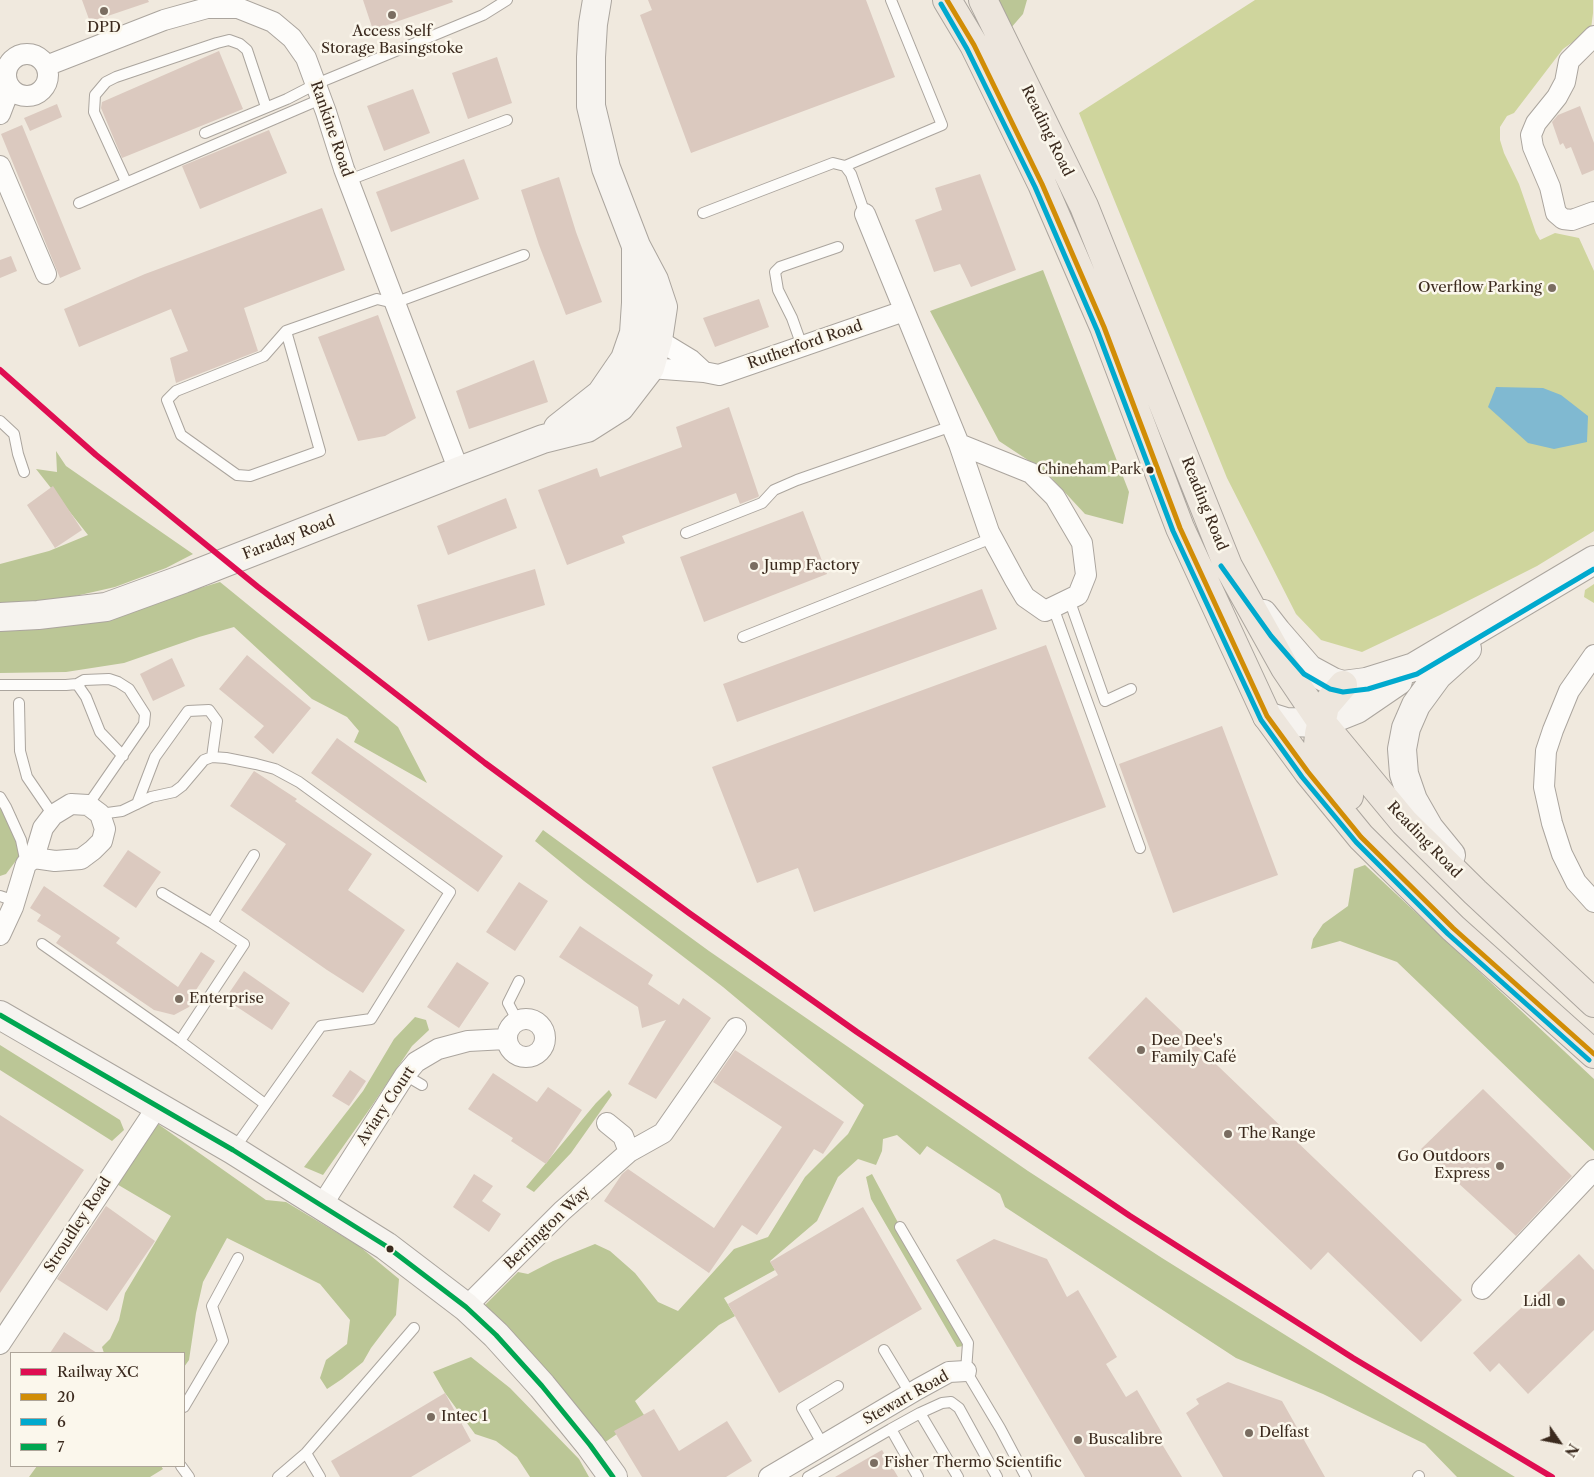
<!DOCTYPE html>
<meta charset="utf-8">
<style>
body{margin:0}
#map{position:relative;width:1594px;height:1477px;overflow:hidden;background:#f0e9de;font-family:"Libre Caslon Text",serif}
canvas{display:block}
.legend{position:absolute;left:10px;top:1352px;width:175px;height:115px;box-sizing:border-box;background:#fbf7ec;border:1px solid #aea59a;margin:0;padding:6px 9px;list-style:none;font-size:15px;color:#3b2a1e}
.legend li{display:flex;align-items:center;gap:10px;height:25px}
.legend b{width:25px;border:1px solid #aea59a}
.north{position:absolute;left:1534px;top:1417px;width:50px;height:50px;-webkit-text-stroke:4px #fbf7ec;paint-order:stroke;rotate:123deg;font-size:14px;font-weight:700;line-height:20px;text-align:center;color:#3b2a1e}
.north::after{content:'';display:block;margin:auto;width:18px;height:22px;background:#3b2a1e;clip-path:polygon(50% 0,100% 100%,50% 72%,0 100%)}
</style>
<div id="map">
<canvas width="1594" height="1477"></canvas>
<ul class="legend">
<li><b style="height:6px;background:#df0d52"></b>Railway XC</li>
<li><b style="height:6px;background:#d18d06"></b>20</li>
<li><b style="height:6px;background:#00a9ce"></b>6</li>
<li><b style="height:6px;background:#00a651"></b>7</li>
</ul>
<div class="north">N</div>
</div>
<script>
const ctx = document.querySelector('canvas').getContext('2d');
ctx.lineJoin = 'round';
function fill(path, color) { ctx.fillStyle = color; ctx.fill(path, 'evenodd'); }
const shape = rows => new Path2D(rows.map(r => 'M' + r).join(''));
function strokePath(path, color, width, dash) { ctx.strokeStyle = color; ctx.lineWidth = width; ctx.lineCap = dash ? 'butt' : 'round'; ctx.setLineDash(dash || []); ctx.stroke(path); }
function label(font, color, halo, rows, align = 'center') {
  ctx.font = font + ' "Libre Caslon Text",serif'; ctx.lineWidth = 5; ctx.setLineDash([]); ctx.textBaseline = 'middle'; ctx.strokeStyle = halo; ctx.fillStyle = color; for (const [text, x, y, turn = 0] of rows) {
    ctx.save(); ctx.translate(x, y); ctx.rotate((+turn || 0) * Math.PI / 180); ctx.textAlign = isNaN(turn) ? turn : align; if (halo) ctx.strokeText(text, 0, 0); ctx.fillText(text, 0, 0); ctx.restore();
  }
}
fill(shape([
 [1255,0,1593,0,1593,13,1591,29,1563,49,1514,113,1507,116,1500,127,1500,140,1504,153,1519,184,1536,233,1540,240,1555,233,1579,238,1594,271,1594,531,1537,566,1440,615,1362,652,1321,640,1296,614,1227,478,1079,113],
 [1594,584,1594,603,1584,597,1585,590]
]), '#cfd59d');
fill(shape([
 [995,0,1027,0,1023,14,1010,29],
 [1043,270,1129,492,1123,524,1085,514,1046,472,999,441,930,311],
 [56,451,66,466,193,554,166,568,115,587,58,600,0,609,0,564,49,551,88,535,36,469,57,472],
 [220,582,398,727,427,783,354,742,359,731,347,717,312,699,234,627,199,637,124,663,66,672,0,673,0,629,77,625],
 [0,803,16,815,27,846,6,874,0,876],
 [543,830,709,951,1028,1171,1162,1258,1367,1386,1515,1477,1457,1477,1425,1444,1323,1394,1236,1358,1005,1207,1000,1194,927,1146,920,1155,897,1135,883,1139,882,1151,876,1165,858,1159,838,1177,817,1221,770,1261,775,1270,724,1298,735,1316,719,1325,635,1401,644,1415,604,1443,485,1305,518,1272,528,1274,553,1261,595,1244,610,1251,635,1273,658,1302,678,1311,734,1249,768,1237,805,1177,848,1134,864,1105,723,987,584,881,535,841],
 [1365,865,1594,1079,1594,1151,1397,962,1340,941,1311,949,1313,939,1323,924,1348,906,1354,869],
 [415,1017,426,1020,429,1030,412,1046,371,1107,323,1175,304,1167,363,1091,394,1039],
 [0,1045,120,1120,124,1130,112,1141,0,1070],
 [609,1090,612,1095,571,1153,534,1192,526,1187,596,1103],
 [158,1124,266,1200,286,1202,359,1246,399,1279,396,1315,371,1348,363,1362,342,1379,327,1389,320,1378,326,1360,347,1344,350,1320,320,1284,227,1238,203,1282,196,1313,189,1360,184,1367,184,1353,104,1353,102,1347,110,1339,119,1320,125,1293,171,1216,115,1183],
 [872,1174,964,1346,957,1347,871,1199,866,1177],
 [471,1357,510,1388,579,1459,589,1477,530,1477,517,1457,496,1441,475,1434,445,1393,433,1372],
 [37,1466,161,1466,163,1469,150,1477,29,1477]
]), '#bbc696');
fill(shape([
 [1496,387,1543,388,1561,395,1588,416,1587,442,1554,449,1528,443,1488,407]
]), '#80b9d1');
fill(shape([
 [82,0,148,0,149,2,90,22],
 [363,0,452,0,453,2,373,30],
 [648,0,866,0,895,77,691,153,640,15,652,10],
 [219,51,243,109,122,158,101,108,102,102],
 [497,57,512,103,468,119,452,73],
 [413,89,430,133,384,151,367,106],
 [57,104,62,117,30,131,24,118],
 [1580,106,1594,143,1594,170,1582,175,1571,147,1566,149,1563,143,1560,145,1552,122,1558,115],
 [22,125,81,269,60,278,1,134],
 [269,130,287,173,200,209,182,166],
 [464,159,479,199,391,232,376,192],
 [980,174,1016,270,971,287,960,264,934,272,915,220,942,210,935,188],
 [559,177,576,232,602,302,566,315,539,245,521,190],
 [322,208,345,270,244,308,258,351,176,383,170,358,188,351,171,309,79,347,64,309,145,274],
 [11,256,17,271,0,278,0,260],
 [759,299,769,327,715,347,703,318],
 [378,315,416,418,385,436,358,441,318,337],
 [534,360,548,402,469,429,456,391],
 [729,407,759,496,758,497,740,504,736,493,622,536,625,543,567,565,538,490,597,468,600,477,682,447,676,427],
 [53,486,82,530,55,548,27,505],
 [506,498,517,528,448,555,437,526],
 [803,511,827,574,704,622,680,557],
 [535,569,545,605,428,641,417,605],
 [982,589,997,629,737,722,723,684],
 [1046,645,1106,807,814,912,798,868,757,883,712,767],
 [247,655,311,708,273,754,254,737,264,726,219,689],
 [172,658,185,686,153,701,140,674],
 [1222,726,1278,875,1173,913,1119,764],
 [337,738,503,856,478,892,311,773],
 [254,771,297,799,295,801,372,854,348,890,405,930,363,993,327,970,241,910,286,844,230,806],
 [128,850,161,872,136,908,103,886],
 [519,882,548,901,515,951,486,932],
 [44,886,120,938,116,943,178,987,201,952,215,961,192,996,195,998,189,1007,174,1015,154,1010,56,943,61,936,37,921,41,915,30,908],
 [580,926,653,975,648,984,679,1005,683,998,711,1018,656,1099,628,1084,666,1020,642,1028,638,1007,559,957],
 [457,962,489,983,459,1028,427,1007],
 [244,971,290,1003,272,1030,225,999],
 [1146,997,1462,1300,1421,1342,1328,1252,1311,1270,1088,1058],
 [735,1050,844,1122,823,1154,814,1149,757,1235,742,1225,709,1273,604,1201,622,1174,628,1169,714,1228,782,1127,713,1082],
 [350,1070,366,1081,349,1106,332,1096],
 [493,1073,537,1102,548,1087,582,1110,546,1164,511,1141,513,1138,468,1109],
 [1483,1089,1572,1176,1516,1236,1421,1149],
 [0,1115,84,1170,0,1293],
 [474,1174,493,1186,482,1201,501,1214,489,1232,453,1207],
 [106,1206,155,1241,107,1311,57,1279],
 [863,1207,922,1309,779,1393,728,1304,778,1275,770,1262],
 [994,1239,1047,1259,1067,1297,1078,1290,1117,1357,1106,1364,1126,1397,1137,1390,1162,1433,1157,1436,1182,1477,1085,1477,956,1260],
 [1579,1254,1594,1270,1594,1330,1528,1394,1499,1363,1490,1372,1473,1353],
 [64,1332,97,1353,50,1353],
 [1228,1382,1282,1401,1325,1477,1223,1477,1186,1413,1199,1404,1196,1399],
 [445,1393,471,1441,411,1477,340,1477,331,1461],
 [654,1409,679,1451,727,1421,752,1461,726,1477,642,1477,614,1431],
 [882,1450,898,1477,835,1477]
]), '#dbc9bf');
const lane = shape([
 [0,70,6,71],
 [205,133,287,99,316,84,483,15,507,0],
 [845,166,942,125,891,0],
 [349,180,507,120],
 [126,182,94,112,95,95,106,82,116,77,217,43,229,40,240,44,247,50,266,107],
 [79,203,321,99],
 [703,213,833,163,845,166,851,174,865,214],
 [286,331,320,451,250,476,237,475,181,435,167,400,176,391,264,356,286,331,377,299,394,303,524,255],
 [802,346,792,318,778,290,775,272,780,267,838,247],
 [0,421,14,434,18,454,24,472],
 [686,533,762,503,774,490,797,480,952,426],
 [1069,599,1105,701,1131,689],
 [1053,607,1140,848],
 [743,637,992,538],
 [77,684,86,697,100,732,123,756],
 [0,685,66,685,77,684,84,680,109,679,118,682,129,689,145,714,144,724,88,805],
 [19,703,20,751,27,777,53,815],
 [0,797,6,807,21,840,26,864],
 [137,804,155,757,188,711,209,710,217,721,212,757],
 [100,814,122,811,151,797,174,792,182,786,204,760,212,757,226,758,256,764,275,769,299,782,450,892,371,1019,321,1026,234,1149],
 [254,855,212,923,244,944,180,1041,265,1104],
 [162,893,212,923],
 [0,896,15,901],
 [42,944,180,1041],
 [517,1020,508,1003,519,981],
 [405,1075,422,1085],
 [900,1227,968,1343,966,1371,1000,1428,1026,1477],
 [884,1350,910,1393],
 [184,1407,223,1341,212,1306,238,1258],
 [920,1413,958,1477],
 [891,1429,920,1413,942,1403,951,1402,959,1408,997,1477],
 [823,1445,802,1408,838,1386],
 [306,1453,320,1477],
 [181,1466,189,1477],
 [278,1477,306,1453,414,1328],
 [808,1477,891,1429,918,1477],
 [1418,1477,1419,1476]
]);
const street = shape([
 [1594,36,1569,61,1565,82,1557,97,1536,123,1531,135,1533,147,1550,187,1556,213,1563,219,1572,220,1594,212],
 '6 75a21 21 0 1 1 42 0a21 21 0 1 1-42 0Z',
 [46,66,164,20,207,8,238,8,273,22,292,38,306,58,326,112,344,169,459,471],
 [0,114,10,88],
 [0,166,46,274],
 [865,214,959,444,989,532,1015,580,1025,597,1045,611,1078,595,1086,575,1082,543,1055,497,1031,473,959,444],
 [647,337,658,340,691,360,704,372],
 [639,364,650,368,704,372,719,375,904,311],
 [1594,655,1569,691,1553,730,1546,751,1544,787,1552,823,1562,854,1576,882,1594,902],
 [71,804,88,805,100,814,105,829,102,841,93,850,81,859,55,861,34,858,43,828,53,815,71,804],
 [0,935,13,907,26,864,34,858],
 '507 1038a19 19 0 1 1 38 0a19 19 0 1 1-38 0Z',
 [607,1123,623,1136,629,1152],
 [322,1205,405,1075,416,1062,438,1049,468,1041,506,1039],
 [1482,1289,1594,1170],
 [466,1307,562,1211,629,1152,663,1133,736,1028],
 [0,1344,157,1107],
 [769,1477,918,1389,949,1372,966,1371]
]);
const secondary = shape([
 [558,428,601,394,625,359,634,333,636,303,636,248],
 [1263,614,1277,632,1309,669,1333,682,1343,685,1366,682,1414,667,1594,560],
 [0,617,38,615,106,607,183,579,459,471,543,439,587,428,620,407,650,368,658,340,663,307,654,280,636,246,606,168,591,106,591,57,593,24,597,0],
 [1267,716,1286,722,1322,723,1357,709,1398,681],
 [1451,855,1429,828,1413,800,1404,774,1402,749,1406,728,1416,705,1438,675,1467,649],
 [0,1015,233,1150,386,1246,466,1307,496,1335,542,1386,590,1445,613,1477]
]);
const highway = shape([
 [947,0,974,45,1042,184,1104,327,1180,528,1267,716,1308,772,1361,837,1453,928,1594,1054],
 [983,0,1084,206,1228,566,1285,668,1322,723,1404,822,1475,892,1594,1003],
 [1343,685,1325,706,1319,734,1318,745,1324,761,1349,796]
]);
strokePath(lane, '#aba59e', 12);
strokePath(street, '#aba59e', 22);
strokePath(secondary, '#aba59e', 30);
strokePath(highway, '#aba59e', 30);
strokePath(lane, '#fdfcfa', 10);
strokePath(street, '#fdfcfa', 20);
strokePath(secondary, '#f6f3ef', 28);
strokePath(highway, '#ede6dd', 28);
strokePath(shape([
 [947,0,974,45,1042,184,1104,327,1180,528,1267,716,1308,772,1361,837,1453,928,1594,1054]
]), '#d18d06', 5);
strokePath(shape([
 [941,4,967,49,1035,187,1097,330,1173,531,1261,720,1302,777,1356,842,1448,934,1589,1060],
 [1221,566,1271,636,1304,674,1330,689,1343,692,1368,689,1417,674,1594,569]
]), '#00a9ce', 5);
strokePath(shape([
 [0,1015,233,1150,386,1246,466,1307,496,1335,542,1386,590,1445,613,1477]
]), '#00a651', 5);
strokePath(shape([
 [0,370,96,455,258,587,485,763,689,913,857,1032,1130,1216,1353,1358,1552,1477]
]), '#df0d52', 6);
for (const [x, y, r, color] of [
 [104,11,5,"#7a6d61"],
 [392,15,5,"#7a6d61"],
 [1552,288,5,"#7a6d61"],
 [1150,470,4.5,"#3b2a1e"],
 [754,566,5,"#7a6d61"],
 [179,999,5,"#7a6d61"],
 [1141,1050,5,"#7a6d61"],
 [1228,1134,5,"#7a6d61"],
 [1500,1166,5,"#7a6d61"],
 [390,1249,4.5,"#3b2a1e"],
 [1561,1302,5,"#7a6d61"],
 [431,1417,5,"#7a6d61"],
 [1249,1433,5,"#7a6d61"],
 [1078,1440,5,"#7a6d61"],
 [874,1463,5,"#7a6d61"]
]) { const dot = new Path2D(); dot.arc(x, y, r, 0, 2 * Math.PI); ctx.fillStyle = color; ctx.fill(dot); strokePath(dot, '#fbf7ec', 2); }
label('14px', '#3b2a1e', '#fbf7ec', [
 ["Chineham Park",1141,470]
], 'right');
label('15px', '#3b2a1e', '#fbf7ec', [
 ["DPD",104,28,"center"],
 ["Access Self",392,32,"center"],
 ["Storage Basingstoke",392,49,"center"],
 ["Overflow Parking",1542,288,"right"],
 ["Jump Factory",764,566],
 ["Enterprise",189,999],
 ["Dee Dee's",1151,1041],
 ["Family Café",1151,1058],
 ["The Range",1238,1134],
 ["Go Outdoors",1490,1157,"right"],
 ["Express",1490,1174,"right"],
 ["Lidl",1551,1302,"right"],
 ["Intec 1",441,1417],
 ["Delfast",1259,1433],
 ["Buscalibre",1088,1440],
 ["Fisher Thermo Scientific",884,1463]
], 'left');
label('15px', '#3b2a1e', '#fbf7ec', [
 ["Rankine Road",331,129,71],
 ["Reading Road",1047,131,64],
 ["Rutherford Road",805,345,-19],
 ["Reading Road",1204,504,68],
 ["Faraday Road",289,538,-21],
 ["Reading Road",1424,840,46],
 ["Aviary Court",386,1106,-56],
 ["Stroudley Road",78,1225,-57],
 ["Berrington Way",547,1228,-44],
 ["Stewart Road",906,1398,-29]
]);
</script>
